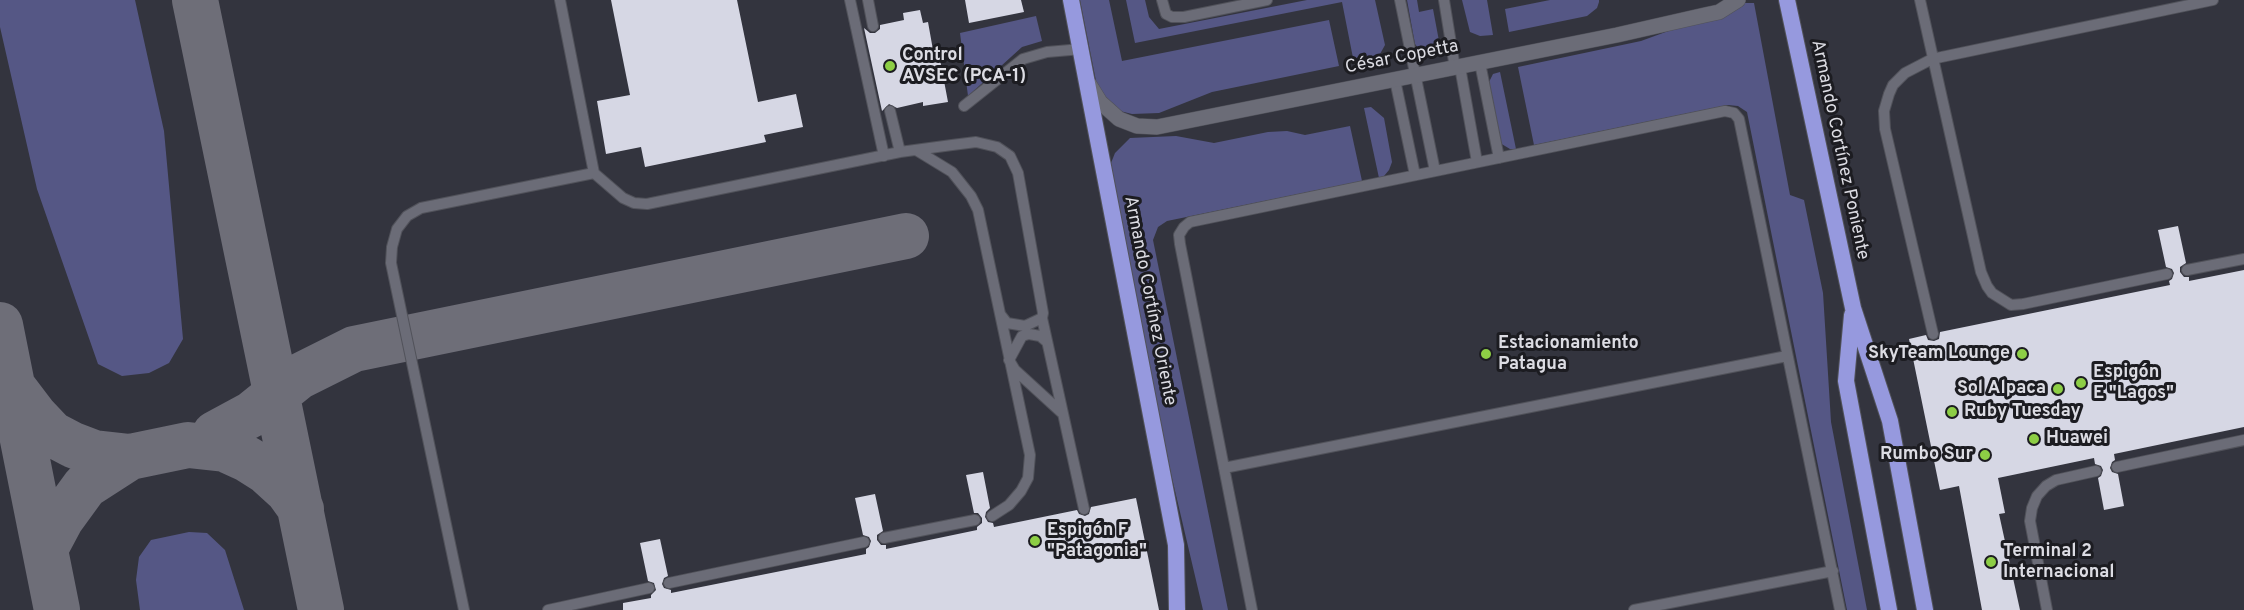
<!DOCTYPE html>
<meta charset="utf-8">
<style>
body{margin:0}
canvas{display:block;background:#33343e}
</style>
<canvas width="2244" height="610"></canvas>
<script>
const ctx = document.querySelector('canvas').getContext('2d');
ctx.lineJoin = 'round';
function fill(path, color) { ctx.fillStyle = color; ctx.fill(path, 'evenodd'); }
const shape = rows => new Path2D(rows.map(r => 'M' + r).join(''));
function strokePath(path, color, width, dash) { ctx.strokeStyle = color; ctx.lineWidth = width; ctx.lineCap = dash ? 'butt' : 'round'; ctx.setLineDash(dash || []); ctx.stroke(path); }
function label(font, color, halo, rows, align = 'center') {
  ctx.font = font + ' Overpass,sans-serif'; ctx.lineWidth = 6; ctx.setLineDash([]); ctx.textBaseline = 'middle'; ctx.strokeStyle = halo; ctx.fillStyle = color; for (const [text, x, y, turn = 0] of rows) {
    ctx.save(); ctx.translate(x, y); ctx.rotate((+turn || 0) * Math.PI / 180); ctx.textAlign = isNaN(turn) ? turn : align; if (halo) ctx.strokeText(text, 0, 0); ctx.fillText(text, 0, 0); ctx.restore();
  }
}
fill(shape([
 [0,0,135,0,164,131,183,339,169,363,149,373,122,376,98,364,37,189,0,27],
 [1080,0,1109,0,1122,61,1329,20,1339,66,1212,92,1159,113,1132,114,1120,111,1111,104,1097,86],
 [1126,0,1145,0,1149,17,1159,29,1307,0,1375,0,1385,45,1380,54,1372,59,1354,63,1342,2,1135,43],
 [1407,0,1417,0,1419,12,1433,9,1439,41,1435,46,1422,49,1418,48,1415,44],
 [1462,0,1487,0,1493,35,1480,36,1470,32],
 [1550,0,1599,0,1599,2,1597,8,1587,16,1509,32,1505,9],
 [1745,3,1754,3,1790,195,1804,200,1823,293,1831,422,1867,610,1847,610,1747,112,1738,106,1728,105,1534,145,1518,67,1641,41],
 [1036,16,1042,41,1022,47,968,96,960,33],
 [1500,72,1516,149,1510,149,1500,143,1488,84,1493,74],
 [1371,107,1384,118,1392,162,1389,170,1384,176,1379,178,1364,108],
 [1350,126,1362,181,1167,221,1158,227,1153,240,1228,610,1203,610,1172,478,1124,246,1111,163,1115,153,1130,138,1176,136,1214,143,1268,132,1287,131,1305,135],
 [189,532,207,533,225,550,244,610,140,610,136,580,139,557,151,540]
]), '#555785');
strokePath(shape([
 [195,0,321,610],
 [0,325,57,610],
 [15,390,34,415,52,434,73,445,94,453,130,457],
 [215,434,252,414,298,377,354,349,906,236],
 [45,549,61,519,85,486,130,457,188,445,225,449,247,459,266,471,288,491,301,509]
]), '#6e6e78', 46);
fill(shape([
 [611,0,737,0,758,102,796,94,803,127,764,135,766,142,645,167,641,147,606,154,597,101,630,95],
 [965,0,1021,0,1024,12,969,23],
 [920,10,923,23,928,22,933,50,938,49,948,102,923,106,923,102,897,108,889,104,882,111,864,28,870,33,875,33,880,29,880,25,904,20,903,13],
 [2178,226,2186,263,2180,267,2180,272,2184,277,2189,277,2189,281,2244,270,2244,427,2114,454,2115,460,2112,462,2110,468,2112,472,2118,474,2124,506,2104,510,2098,478,2101,476,2103,470,2101,466,2095,464,2094,458,1998,478,2005,513,1999,514,2020,610,1982,610,1959,486,1940,490,1909,339,1926,335,1928,340,1934,341,1939,339,1940,332,2170,285,2169,281,2172,279,2174,273,2172,269,2166,267,2158,230],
 [983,472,990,508,986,512,985,517,988,522,993,523,994,527,1077,510,1079,514,1085,516,1089,514,1091,507,1136,498,1159,610,623,610,623,603,651,598,651,595,656,590,654,583,648,581,640,543,660,539,668,576,664,578,662,584,664,588,671,590,671,593,866,554,866,549,869,547,871,541,869,537,863,535,855,498,875,494,883,531,877,535,877,540,881,545,886,545,886,549,977,530,977,527,982,523,982,518,978,513,974,513,966,475]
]), '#d6d7e4');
const service = shape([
 [560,0,594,173,623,198,634,203,647,204,900,152,952,145,976,142,997,147,1010,156,1018,173,1043,313,1042,318,1025,326,1007,323,1000,314],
 [850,0,884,156],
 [868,0,873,26],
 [1162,0,1166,14,1172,17,1184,17,1267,0],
 [1400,0,1435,171],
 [1444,0,1455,68],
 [1920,0,1981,272,1987,286,1992,293,2011,305,2023,304,2167,274],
 [1480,63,1499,158],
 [1460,67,1477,162],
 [1395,80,1415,175],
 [964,106,1023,59,1047,52,1082,49],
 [890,111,900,152],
 [916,150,952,172,971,196,978,210,1030,455,1028,478,1021,491,1009,505,992,516],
 [2187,270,2244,259],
 [1042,318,1084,509],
 [1933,334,1885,129,1884,111,1889,94,1893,85,1905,73,1932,59,2213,0],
 [1047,342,1040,336,1029,334,1022,336,1009,360,1015,370,1061,412],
 [2117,467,2244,440],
 [1224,468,1787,356],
 [884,538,975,520],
 [669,583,864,542],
 [464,610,391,263,392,247,397,229,407,216,421,208,594,173],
 [548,610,649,588],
 [1252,610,1180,244,1179,235,1184,227,1190,222,1725,111,1734,113,1739,119,1840,610],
 [1634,610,1833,571],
 [2047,610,2030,521,2032,508,2037,496,2046,486,2056,480,2096,471]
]);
const minor = shape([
 [1089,84,1100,102,1119,119,1137,126,1157,127,1617,35,1705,15,1719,12,1738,0]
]);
const trunk = shape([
 [1071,0,1176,545,1177,610],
 [1787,0,1853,308,1890,421,1925,610],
 [1852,315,1846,381,1889,610]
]);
strokePath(service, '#51525a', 12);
strokePath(minor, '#51525a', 16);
strokePath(trunk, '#51525a', 18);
strokePath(service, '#6b6c77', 10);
strokePath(minor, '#6b6c77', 15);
strokePath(trunk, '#9699de', 16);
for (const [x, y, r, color] of [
 [890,66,6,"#8dce45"],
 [1486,354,6,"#8dce45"],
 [2022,354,6,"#8dce45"],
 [2081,383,6,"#8dce45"],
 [2058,389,6,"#8dce45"],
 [1952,412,6,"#8dce45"],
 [2034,439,6,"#8dce45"],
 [1985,455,6,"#8dce45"],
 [1035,541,6,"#8dce45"],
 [1991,562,6,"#8dce45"]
]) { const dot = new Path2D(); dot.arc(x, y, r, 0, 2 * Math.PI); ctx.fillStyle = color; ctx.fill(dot); strokePath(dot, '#1c1c21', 2); }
label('bold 18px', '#dcdce3', '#1c1c21', [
 ["Control",902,56],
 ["AVSEC (PCA-1)",902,77],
 ["Estacionamiento",1498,344],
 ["Patagua",1498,365],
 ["SkyTeam Lounge",2010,354,"right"],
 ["Espigón",2093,373],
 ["E \"Lagos\"",2093,394],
 ["Sol Alpaca",2046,389,"right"],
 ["Ruby Tuesday",1964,412],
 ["Huawei",2046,439],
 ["Rumbo Sur",1973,455,"right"],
 ["Espigón F",1047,531],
 ["\"Patagonia\"",1047,552],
 ["Terminal 2",2003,552],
 ["Internacional",2003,573]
], 'left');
label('18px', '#dcdce3', '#1c1c21', [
 ["César Copetta",1402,58,-11],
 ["Armando Cortínez Poniente",1839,150,78],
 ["Armando Cortínez Oriente",1149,301,79]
]);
</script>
